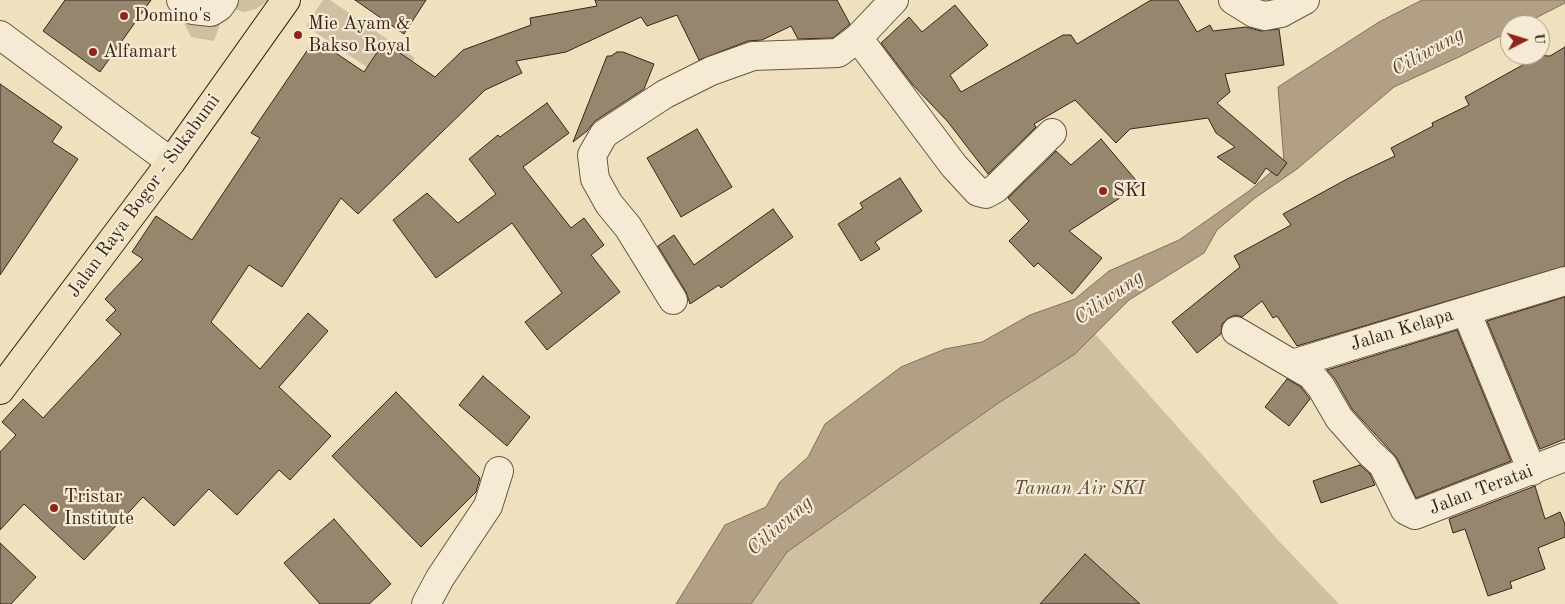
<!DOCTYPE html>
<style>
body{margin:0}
#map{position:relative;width:1565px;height:604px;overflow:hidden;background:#efe0be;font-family:"Old Standard TT",serif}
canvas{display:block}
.north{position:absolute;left:1500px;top:15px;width:50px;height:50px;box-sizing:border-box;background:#f5ebd5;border:1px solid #a99c89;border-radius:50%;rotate:85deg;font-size:14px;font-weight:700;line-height:20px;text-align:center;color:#382518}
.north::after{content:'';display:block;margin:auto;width:18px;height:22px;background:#8f2418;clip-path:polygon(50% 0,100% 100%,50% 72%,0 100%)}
</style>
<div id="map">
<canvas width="1565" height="604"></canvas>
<div class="north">U</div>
</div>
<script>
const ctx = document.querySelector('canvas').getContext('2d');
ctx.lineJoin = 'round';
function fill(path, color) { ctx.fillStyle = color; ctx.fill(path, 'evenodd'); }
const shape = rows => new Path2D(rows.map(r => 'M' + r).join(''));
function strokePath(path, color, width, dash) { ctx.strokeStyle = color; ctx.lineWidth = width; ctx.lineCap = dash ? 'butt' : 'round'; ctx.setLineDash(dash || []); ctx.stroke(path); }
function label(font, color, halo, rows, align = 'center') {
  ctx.font = font + ' "Old Standard TT",serif'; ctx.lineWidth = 4.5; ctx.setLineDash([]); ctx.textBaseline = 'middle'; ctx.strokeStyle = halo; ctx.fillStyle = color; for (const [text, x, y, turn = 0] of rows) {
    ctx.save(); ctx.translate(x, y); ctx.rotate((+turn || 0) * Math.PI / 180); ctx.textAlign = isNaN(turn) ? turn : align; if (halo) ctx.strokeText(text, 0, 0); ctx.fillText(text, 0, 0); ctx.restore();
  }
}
fill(shape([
 [168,0,269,0,256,9,244,12,231,8,222,19,214,41,191,37,182,19,169,12,167,2],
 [323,0,330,0,415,58,396,87,306,26],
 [1095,334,1278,540,1339,604,751,604,787,552,997,404,1075,354]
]), '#d0c0a2');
const water = shape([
 [1422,0,1565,0,1565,3,1522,25,1510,25,1510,31,1459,57,1394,87,1297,169,1255,198,1217,230,1204,253,1129,300,1075,354,997,404,787,552,751,604,676,604,725,525,766,507,780,482,808,457,825,424,901,367,945,349,982,342,1030,315,1075,299,1109,271,1179,240,1249,191,1284,161,1278,87,1379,22,1422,0]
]);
fill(water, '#b1a086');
strokePath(water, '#816f5a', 1);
const building = shape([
 [65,0,151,0,100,72,43,31,65,0],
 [355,0,426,0,404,34,355,0],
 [595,0,837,0,850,24,833,38,798,39,791,26,762,40,748,41,699,60,677,15,647,26,641,17,566,52,516,61,522,73,485,90,358,214,341,198,282,287,249,265,211,322,260,369,308,313,328,331,279,387,331,436,290,480,279,470,237,515,209,489,174,526,143,497,84,560,24,504,0,530,0,452,16,435,2,422,23,399,43,418,121,334,106,320,116,310,105,299,143,259,132,252,156,216,192,240,260,138,251,133,315,39,364,72,384,42,435,77,463,50,531,25,530,18,597,6,595,0],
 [1151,0,1178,0,1197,32,1210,25,1213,31,1246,27,1261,31,1279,29,1284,65,1225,74,1230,92,1217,103,1287,163,1277,176,1266,168,1255,184,1217,157,1235,147,1216,133,1208,118,1130,129,1116,143,1075,100,1034,124,1036,127,988,174,948,122,913,85,881,43,909,17,922,32,955,5,988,45,950,75,961,92,1063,35,1071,35,1077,44,1151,0],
 [1565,47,1565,266,1297,346,1277,316,1273,318,1262,301,1242,317,1236,315,1228,318,1222,324,1221,334,1197,353,1172,322,1240,267,1234,256,1291,225,1283,214,1347,179,1395,156,1391,148,1433,126,1432,123,1469,105,1465,97,1528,62,1525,55,1550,56,1565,47],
 [617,52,623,52,654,64,644,89,595,121,587,131,573,142,607,56,611,56,617,52],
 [0,84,62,127,52,142,78,159,0,275,0,84],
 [547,103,569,133,523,167,571,228,584,218,604,245,591,255,620,292,547,350,525,322,562,293,512,223,436,278,393,220,427,193,458,223,496,194,469,159,498,135,500,137,547,103],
 [697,129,732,187,681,217,647,158,697,129],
 [1101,139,1140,185,1069,231,1102,258,1072,294,1038,263,1034,267,1009,241,1029,221,1008,198,1056,151,1071,165,1101,139],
 [900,178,922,211,875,242,880,249,861,261,838,224,863,208,860,203,900,178],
 [773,209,793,237,721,288,719,285,690,304,686,292,658,246,674,235,694,265,773,209],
 [1565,297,1565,439,1540,449,1487,321,1565,297],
 [1457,330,1511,461,1416,498,1397,458,1352,409,1335,379,1327,370,1457,330],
 [483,376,530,417,507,446,459,405,483,376],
 [1287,379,1301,387,1310,399,1289,426,1265,407,1287,379],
 [396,392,480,478,476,492,421,547,332,456,396,392],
 [1360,465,1370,474,1375,485,1321,503,1313,481,1360,465],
 [1535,486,1545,519,1560,512,1565,524,1565,537,1538,548,1545,569,1510,582,1512,588,1488,596,1465,529,1453,533,1449,519,1535,486],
 [334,519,391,584,369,604,320,604,284,563,334,519],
 [0,543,36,577,11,604,0,604,0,543],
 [1085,554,1140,604,1040,604,1085,554]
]);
fill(building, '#97866e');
strokePath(building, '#382518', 1);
const minor = shape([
 [181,0,193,10,211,12,219,7,224,0],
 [1233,0,1254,13,1265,16,1281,13,1305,0],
 [0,35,171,162],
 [858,38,954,166,978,192,986,194,995,189,1052,133],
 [673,300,628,227,609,204,595,179,592,155,604,134,665,94,711,71,753,56,838,53,858,38,894,0],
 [1466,311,1565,281],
 [1236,331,1292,364,1466,311,1532,471],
 [1292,364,1311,375,1321,387,1339,418,1370,453,1383,465,1405,510,1415,515,1565,457],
 [426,604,440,578,488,506,499,471]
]);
const trunk = shape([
 [0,390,171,162,286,0]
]);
strokePath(minor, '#665442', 30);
strokePath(trunk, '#382518', 30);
strokePath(minor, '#f5ebd5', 28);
strokePath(trunk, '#efe0be', 28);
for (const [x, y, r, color] of [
 [124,16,5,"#8f2418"],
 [298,35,5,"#8f2418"],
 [93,52,5,"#8f2418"],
 [1103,191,5,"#8f2418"],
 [54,508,5,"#8f2418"]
]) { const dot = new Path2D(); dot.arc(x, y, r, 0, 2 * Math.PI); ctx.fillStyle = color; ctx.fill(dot); strokePath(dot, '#f5ebd5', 2); }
label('19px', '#382518', '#f5ebd5', [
 ["Domino's",134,16],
 ["Mie Ayam &",308,24],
 ["Bakso Royal",308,46],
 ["Alfamart",103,52],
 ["SKI",1113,191],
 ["Tristar",64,497],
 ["Institute",64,519]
], 'left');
label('19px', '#382518', '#f5ebd5', [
 ["Jalan Raya Bogor - Sukabumi",144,196,-54],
 ["Jalan Kelapa",1402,330,-17],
 ["Jalan Teratai",1481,490,-21]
]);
label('italic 19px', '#5e4c3a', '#f5ebd5', [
 ["Taman Air SKI",1079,489]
]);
label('italic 20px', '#5c4a39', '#f5ebd5', [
 ["Ciliwung",1428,52,-29],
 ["Ciliwung",1109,298,-35],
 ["Ciliwung",780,526,-41]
]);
</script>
